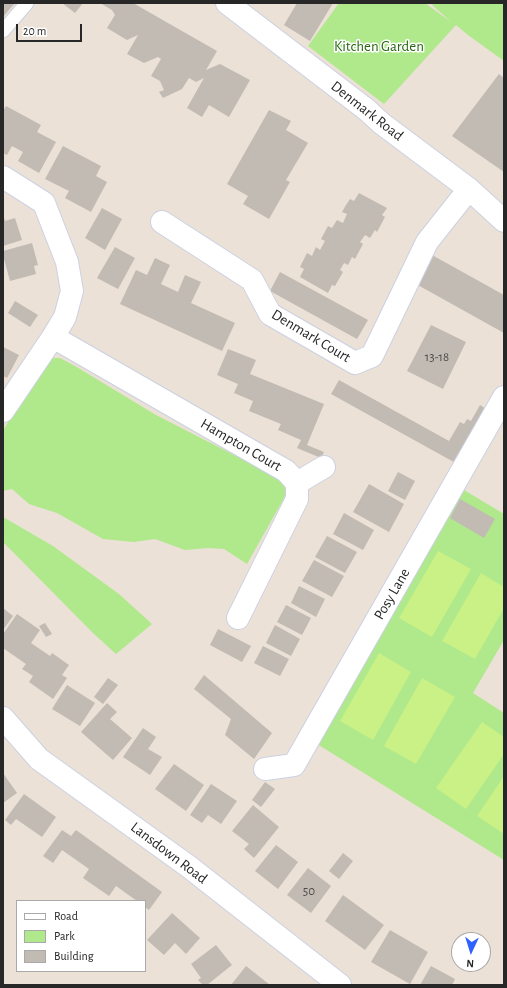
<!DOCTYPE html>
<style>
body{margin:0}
#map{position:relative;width:507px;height:988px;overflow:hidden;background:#ebe1d6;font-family:"Alegreya Sans",sans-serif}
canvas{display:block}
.frame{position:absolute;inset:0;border:4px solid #272727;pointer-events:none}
.legend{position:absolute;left:16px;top:900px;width:130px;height:72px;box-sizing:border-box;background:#fff;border:1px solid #a9a9a9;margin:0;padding:5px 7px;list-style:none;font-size:12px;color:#272727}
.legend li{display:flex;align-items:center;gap:8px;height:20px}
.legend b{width:20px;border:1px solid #a9a9a9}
.north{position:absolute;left:451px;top:932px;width:40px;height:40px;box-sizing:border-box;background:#fff;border:1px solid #a9a9a9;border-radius:50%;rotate:184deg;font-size:11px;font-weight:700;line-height:16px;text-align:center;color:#272727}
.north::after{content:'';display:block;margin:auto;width:14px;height:18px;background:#2f61ff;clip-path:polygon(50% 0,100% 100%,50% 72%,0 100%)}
.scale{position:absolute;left:16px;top:24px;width:66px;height:18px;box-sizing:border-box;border:2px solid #272727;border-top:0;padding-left:5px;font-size:12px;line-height:14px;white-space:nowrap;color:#272727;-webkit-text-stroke:3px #fff;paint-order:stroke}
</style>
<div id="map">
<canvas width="507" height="988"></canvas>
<div class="frame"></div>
<ul class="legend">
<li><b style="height:5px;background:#fff"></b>Road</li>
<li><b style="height:11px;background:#b0e88c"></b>Park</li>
<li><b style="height:11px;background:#c2bbb3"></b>Building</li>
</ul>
<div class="north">N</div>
<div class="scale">20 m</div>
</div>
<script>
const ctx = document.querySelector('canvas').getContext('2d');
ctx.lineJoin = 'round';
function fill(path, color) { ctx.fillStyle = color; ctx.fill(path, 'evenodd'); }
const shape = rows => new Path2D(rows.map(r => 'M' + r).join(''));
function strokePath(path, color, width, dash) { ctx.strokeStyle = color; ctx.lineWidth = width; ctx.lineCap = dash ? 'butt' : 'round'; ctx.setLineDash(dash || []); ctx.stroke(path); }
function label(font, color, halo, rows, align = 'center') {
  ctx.font = font + ' "Alegreya Sans",sans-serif'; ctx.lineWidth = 3; ctx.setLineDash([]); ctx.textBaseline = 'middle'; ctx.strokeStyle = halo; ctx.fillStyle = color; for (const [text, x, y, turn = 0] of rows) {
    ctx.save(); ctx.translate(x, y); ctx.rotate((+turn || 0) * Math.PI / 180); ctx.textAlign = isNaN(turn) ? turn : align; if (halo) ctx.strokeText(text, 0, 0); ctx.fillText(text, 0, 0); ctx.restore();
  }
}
fill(shape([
 [339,3,425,3,451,22,430,3,504,3,504,61,468,35,456,25,384,104,308,46],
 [51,358,60,358,75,366,156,415,279,478,284,486,286,492,283,500,247,564,224,549,208,548,185,550,155,539,134,542,103,539,57,513,29,504,12,489,3,491,3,431,38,370],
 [454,484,504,514,504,640,473,693,504,713,504,860,309,739],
 [3,517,53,546,119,594,152,624,116,654,93,633,3,542]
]), '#b0e88c');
fill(shape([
 [438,551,471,569,432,637,399,618],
 [481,573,504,587,504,608,475,659,442,641],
 [379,653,411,672,373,740,340,721],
 [422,678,455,697,416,764,384,746],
 [482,722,504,737,504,754,466,809,436,788],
 [504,776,504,834,477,816]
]), '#c9f186');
fill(shape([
 [3,3,15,3,3,17],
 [62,3,83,3,75,13],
 [100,3,133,3,217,51,206,70,220,64,250,80,229,117,209,105,202,117,187,108,204,78,196,82,189,78,182,89,163,98,159,92,164,90,160,81,151,76,161,59,158,57,144,63,127,54,138,35,127,40,107,28,115,15,112,10],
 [297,3,333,3,310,41,284,25],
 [499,74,504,78,504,172,452,136],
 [6,106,41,125,37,132,56,142,39,173,18,161,23,152,12,146,7,155,3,153,3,111],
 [269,110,291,121,286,130,308,143,286,180,290,182,269,219,243,204,248,196,227,184],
 [63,146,101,166,96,176,107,182,91,212,65,198,69,191,45,179],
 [359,193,387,208,382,215,385,217,377,232,375,230,370,238,365,235,360,242,363,244,355,259,352,257,348,265,344,263,340,270,343,272,335,286,332,285,328,293,300,277,304,269,300,267,307,253,312,256,316,247,320,250,325,241,321,239,328,226,332,228,337,220,343,223,347,214,342,212,346,205,350,199,354,201],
 [102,208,122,219,105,250,85,238],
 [3,214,5,221,15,218,22,240,3,246],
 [32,243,38,265,34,266,36,274,10,281,3,255,3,251],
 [115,247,135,258,118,289,97,278],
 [432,255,504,295,504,333,416,284],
 [155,258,170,265,161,284,178,292,185,275,201,282,191,303,235,323,222,351,120,304,136,270,147,275],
 [280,272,368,320,357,339,270,291],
 [15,301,38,315,30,327,8,313],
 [431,325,466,342,443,389,407,371],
 [3,347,19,355,7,378,3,376],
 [228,349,256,360,250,374,324,404,307,445,324,452,321,458,297,448,301,440,278,430,281,424,249,411,253,401,234,393,238,384,217,375],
 [339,380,449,441,460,422,464,424,467,419,471,421,480,405,491,412,461,466,331,394],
 [398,472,415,481,405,500,388,491],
 [369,484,404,504,389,532,353,512],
 [460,499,495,519,484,538,450,518],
 [344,513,374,530,363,550,333,534],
 [327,536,357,552,345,573,315,557],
 [314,560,344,576,332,597,302,581],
 [299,586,325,599,316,617,291,603],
 [286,605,311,618,302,635,277,622],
 [3,608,13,616,3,630],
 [17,614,40,630,31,643,50,656,52,653,69,665,62,675,67,678,53,699,29,682,33,676,22,669,26,664,3,648,3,634],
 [45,623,52,634,46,637,39,626],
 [275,625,300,639,291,656,266,643],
 [218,629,251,646,242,662,210,645],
 [263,646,289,659,280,676,254,663],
 [204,675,272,733,254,759,225,735,231,719,194,689],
 [108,678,118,685,103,704,94,697],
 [67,685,95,703,80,726,52,709],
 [107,703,117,712,110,719,132,738,113,760,81,732],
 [143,728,156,737,148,749,162,757,150,775,123,757],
 [174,764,204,785,186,811,155,789],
 [3,773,17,793,3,803],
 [265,782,275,789,261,807,252,800],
 [211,784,237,801,221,824,208,815,202,823,190,815],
 [24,794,56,817,42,837,16,819,11,825,5,820],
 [253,805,279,827,254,858,244,849,249,844,232,831],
 [62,830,71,836,76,830,162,892,149,910,145,907,145,901,137,901,116,886,109,896,83,878,89,869,62,850,53,863,43,856],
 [276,845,298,862,278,889,255,871],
 [343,853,353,861,339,879,329,871],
 [308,868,331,886,311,913,287,895],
 [343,895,384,925,365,950,325,921],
 [172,913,200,938,186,954,175,943,164,955,147,940],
 [390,930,428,952,410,984,371,962],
 [216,945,232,965,207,985,203,985,198,980,201,978,191,964],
 [246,966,270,985,231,985],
 [431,966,455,979,452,985,420,985]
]), '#c2bbb3');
const lane = shape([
 [3,31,27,3]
]);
const street = shape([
 [3,177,44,203,67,262,72,291,65,317,53,337,3,411],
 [162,222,252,280,270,314,355,363,372,356,427,242,469,189],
 [53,337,286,471,297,483,297,499,238,618],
 [297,483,324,467],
 [3,718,39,759,78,787,188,866,340,985],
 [265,769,294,765,504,397]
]);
const secondary = shape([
 [227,3,367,110,381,123,469,189,504,221]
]);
strokePath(lane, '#cbd1e2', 15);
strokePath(street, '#cbd1e2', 24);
strokePath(secondary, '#cbd1e2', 24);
strokePath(lane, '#fff', 13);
strokePath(street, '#fff', 22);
strokePath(secondary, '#fff', 22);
label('13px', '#4e4c4a', null, [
 ["13-18",437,357],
 ["50",309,891]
]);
label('15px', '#286812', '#fff', [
 ["Kitchen Garden",379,46]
]);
label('15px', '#272727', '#fff', [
 ["Denmark Road",367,111,38],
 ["Denmark Court",311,336,31],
 ["Hampton Court",241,445,30],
 ["Posy Lane",392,594,-60],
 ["Lansdown Road",169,853,37]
]);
</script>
